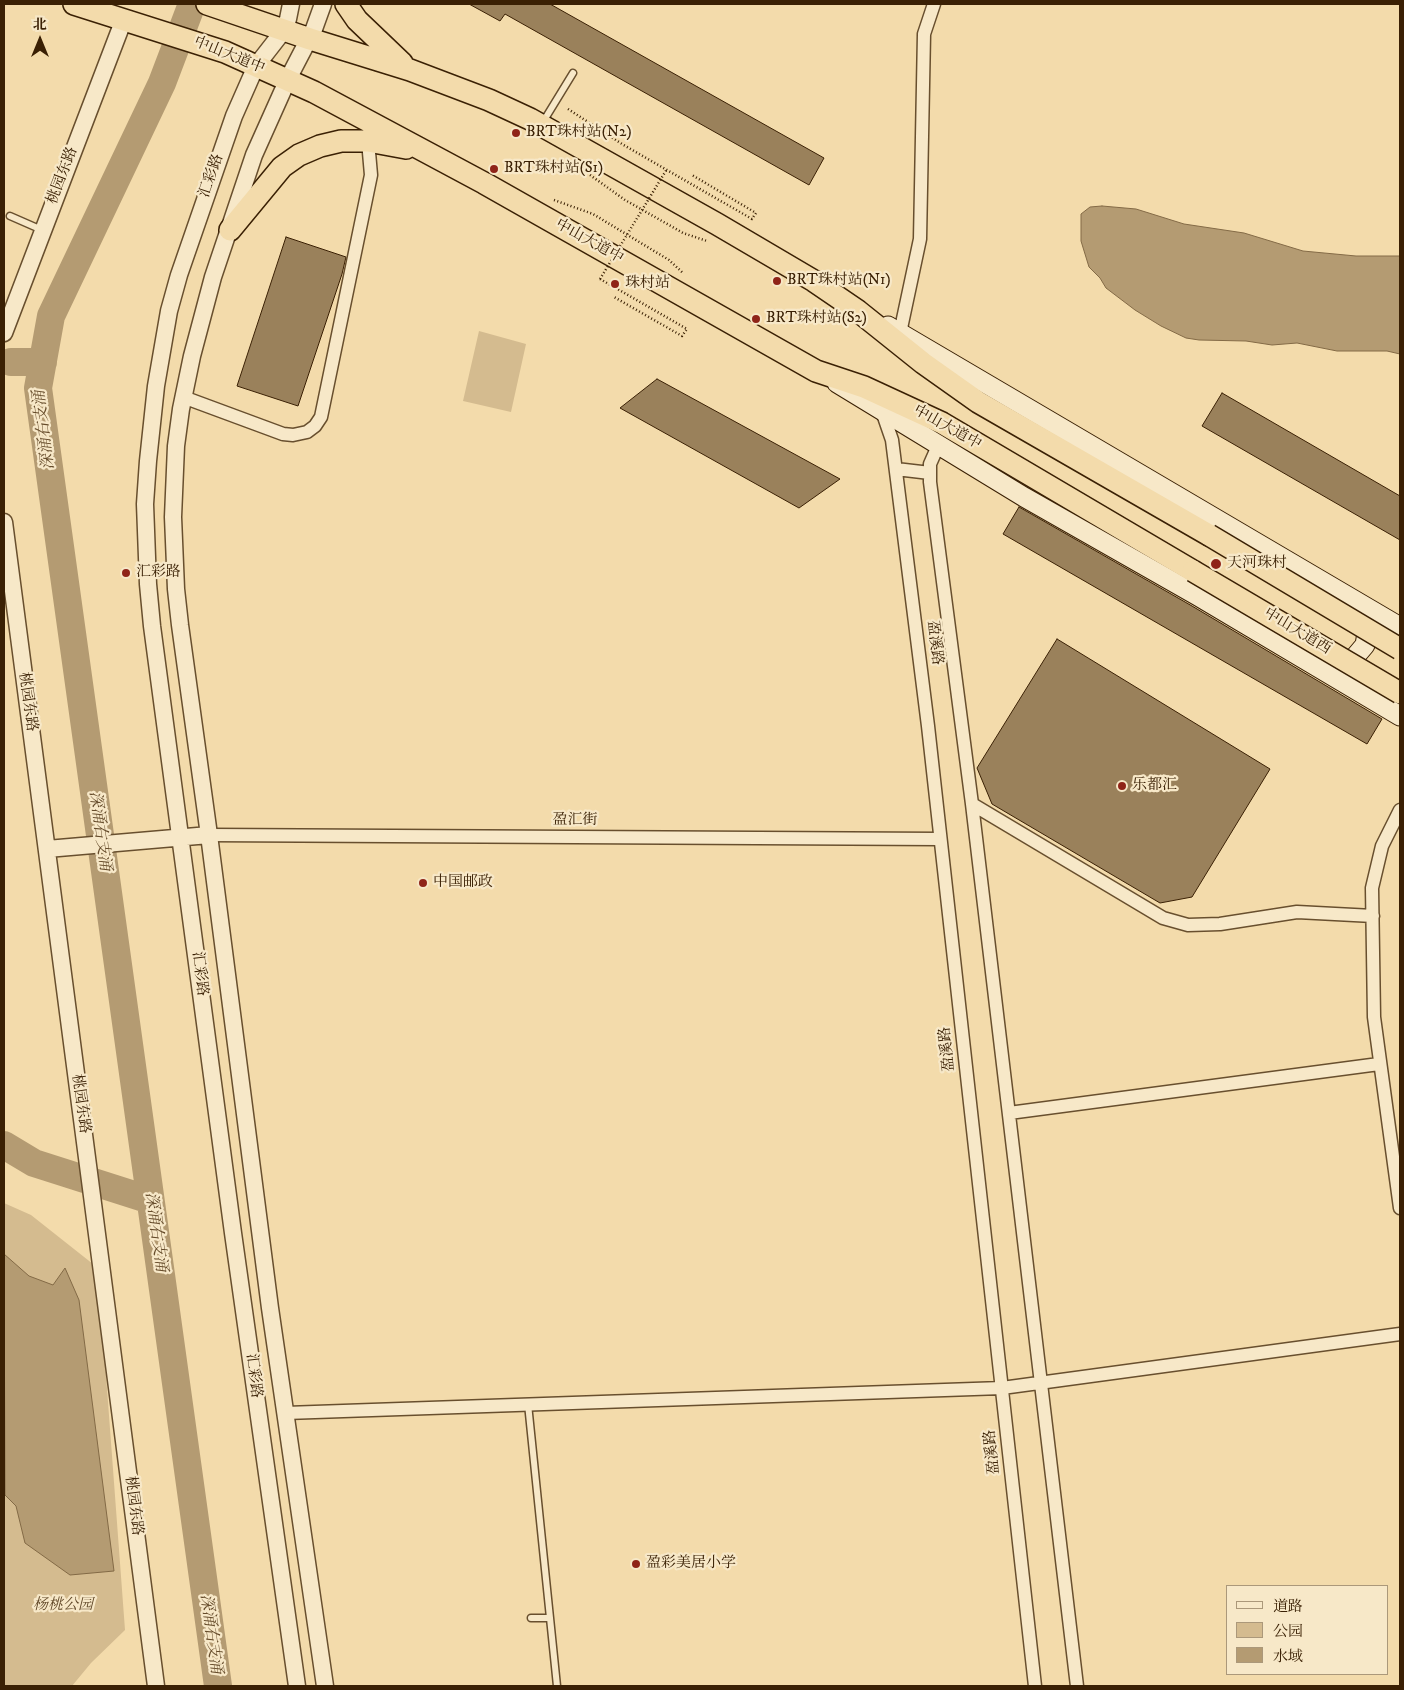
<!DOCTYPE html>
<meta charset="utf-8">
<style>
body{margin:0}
#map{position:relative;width:1404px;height:1690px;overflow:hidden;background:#f3dbab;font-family:"IM FELL DW Pica","Noto Serif SC",serif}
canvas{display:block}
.frame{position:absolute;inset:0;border:5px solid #3a2004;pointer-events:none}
.legend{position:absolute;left:1226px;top:1585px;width:162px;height:90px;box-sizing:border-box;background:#f7e8c8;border:1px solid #ab987a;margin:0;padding:6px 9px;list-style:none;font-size:15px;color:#3a2004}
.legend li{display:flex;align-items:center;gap:10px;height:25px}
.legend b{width:25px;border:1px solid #ab987a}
.north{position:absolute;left:15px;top:15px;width:50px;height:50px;-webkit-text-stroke:4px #f7e8c8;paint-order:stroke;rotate:0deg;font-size:14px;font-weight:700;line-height:20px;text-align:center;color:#3a2004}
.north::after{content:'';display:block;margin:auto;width:18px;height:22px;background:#3a2004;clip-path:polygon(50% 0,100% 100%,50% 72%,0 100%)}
</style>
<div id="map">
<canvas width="1404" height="1690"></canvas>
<div class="frame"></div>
<ul class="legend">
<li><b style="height:6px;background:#f7e8c8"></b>道路</li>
<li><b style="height:14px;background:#d4bb8f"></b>公园</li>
<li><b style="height:14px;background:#b49b72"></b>水域</li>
</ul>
<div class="north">北</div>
</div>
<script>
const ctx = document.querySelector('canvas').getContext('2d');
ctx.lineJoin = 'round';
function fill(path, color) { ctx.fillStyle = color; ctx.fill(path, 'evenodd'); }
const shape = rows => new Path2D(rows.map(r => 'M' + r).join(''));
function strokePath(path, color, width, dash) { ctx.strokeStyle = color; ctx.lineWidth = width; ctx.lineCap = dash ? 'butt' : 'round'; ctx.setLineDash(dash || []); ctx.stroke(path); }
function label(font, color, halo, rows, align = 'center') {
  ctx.font = font + ' "IM FELL DW Pica","Noto Serif SC",serif'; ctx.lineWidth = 4.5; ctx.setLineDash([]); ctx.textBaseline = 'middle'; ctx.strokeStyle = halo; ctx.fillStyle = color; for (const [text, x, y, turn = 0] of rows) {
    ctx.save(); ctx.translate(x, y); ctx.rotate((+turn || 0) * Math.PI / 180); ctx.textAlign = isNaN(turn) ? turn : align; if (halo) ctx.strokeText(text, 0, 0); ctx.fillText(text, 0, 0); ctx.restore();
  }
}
fill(shape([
 [479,331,526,344,511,412,463,401],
 [4,1203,31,1215,98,1268,125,1630,91,1663,72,1686,4,1686]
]), '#d4bb8f');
const water = shape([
 [1102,206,1136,209,1184,224,1244,233,1303,251,1356,256,1400,256,1400,354,1387,351,1337,351,1297,343,1272,345,1246,341,1199,340,1186,338,1161,326,1135,310,1106,288,1100,278,1089,267,1081,241,1081,214,1090,207,1102,206],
 [4,1254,29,1276,53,1285,65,1268,79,1300,114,1571,70,1575,25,1543,16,1506,5,1495,4,1254]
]);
fill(water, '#b49b72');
strokePath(water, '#836a46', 1);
strokePath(shape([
 [192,4,162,83,51,316,38,388,218,1686],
 [11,362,43,362],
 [4,1145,34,1163,150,1200]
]), '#b49b72', 28);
const building = shape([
 [469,4,550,4,824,158,809,185,505,14,500,21,469,4],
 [286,237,346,257,342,274,298,406,237,386,286,237],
 [657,379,840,479,799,508,620,408,657,379],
 [1222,393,1400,496,1400,540,1202,426,1222,393],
 [1019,507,1192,606,1382,719,1367,744,1003,534,1019,507],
 [1057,639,1270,769,1192,897,1160,903,992,804,977,768,1057,639]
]);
fill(building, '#9a815b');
strokePath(building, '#3a2004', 1);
const service = shape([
 [543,122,573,73],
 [10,216,42,230],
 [528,1404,557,1686],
 [531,1618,550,1618]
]);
const minor = shape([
 [900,333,920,239,924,34,934,4],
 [183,397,283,434,293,435,307,432,315,426,321,417,371,175,368,141],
 [882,411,892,440,928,726,1035,1686],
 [938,446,930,464,930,482,972,804,1077,1686],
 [896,469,930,473],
 [972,804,1163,918,1188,925,1220,924,1297,912,1373,916],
 [1400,810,1382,846,1372,888,1374,1017,1400,1208],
 [209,835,940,839],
 [1009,1113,1379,1064],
 [286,1413,1002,1388,1400,1334]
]);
const tertiary = shape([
 [291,4,288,19,284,30,256,66,234,116,179,275,169,311,156,386,148,461,145,504,148,584,152,626,233,1233,297,1686],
 [323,4,314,29,288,79,254,155,213,277,192,356,181,409,176,446,173,517,176,589,180,625,209,835,270,1308,325,1686],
 [4,333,124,19],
 [4,522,156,1686],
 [47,849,209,835]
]);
const secondary = shape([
 [888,326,1400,627],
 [837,383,1024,497,1198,596,1400,716],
 [1335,665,1346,662,1354,658,1365,645,1367,633,1363,616]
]);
const trunk = shape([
 [74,4,225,52,314,92,484,183,816,371,864,387,942,423,1193,571],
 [207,4,310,39,410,70,489,100,530,119,717,224,814,281,858,311,923,363,978,402,1209,535],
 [346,4,357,20,402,63],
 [230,230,282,167,299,155,320,146,341,141,368,141,406,148]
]);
strokePath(service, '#684f2e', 9);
strokePath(minor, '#684f2e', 15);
strokePath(tertiary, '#684f2e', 19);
strokePath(secondary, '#3a2004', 21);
strokePath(trunk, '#3a2004', 24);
strokePath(shape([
 [568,109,622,144,752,219,756,213,692,175],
 [590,175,625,200,669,225,683,233,707,241],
 [554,200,593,214,669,260,683,273],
 [600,279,687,329,682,336,614,297]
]), '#3a2004', 2.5, [1, 2.5]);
strokePath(service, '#f7e8c8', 6);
strokePath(minor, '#f7e8c8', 12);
strokePath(tertiary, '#f7e8c8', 16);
strokePath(secondary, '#f7e8c8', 19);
strokePath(trunk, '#f3dbab', 21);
const trunkBridge = shape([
 [1209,535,1400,649],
 [1193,571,1400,693]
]);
strokePath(trunkBridge, '#3a2004', 24, []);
strokePath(shape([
 [600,279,667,169]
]), '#3a2004', 2.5, [1, 2.5]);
strokePath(trunkBridge, '#f3dbab', 21);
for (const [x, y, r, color] of [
 [516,133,5,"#8f2418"],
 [494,169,5,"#8f2418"],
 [777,281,5,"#8f2418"],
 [615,284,5,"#8f2418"],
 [756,319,5,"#8f2418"],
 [1216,564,6,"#8f2418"],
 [126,573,5,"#8f2418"],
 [1122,786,5,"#8f2418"],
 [423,883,5,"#8f2418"],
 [636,1564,5,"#8f2418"]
]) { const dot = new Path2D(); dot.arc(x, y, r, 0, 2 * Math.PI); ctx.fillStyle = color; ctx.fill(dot); strokePath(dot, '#f7e8c8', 2); }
label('15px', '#3a2004', '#f7e8c8', [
 ["中山大道中",229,56,22],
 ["桃园东路",63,176,-69],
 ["汇彩路",212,176,-71],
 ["中山大道中",589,242,29],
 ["中山大道中",947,428,29],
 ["中山大道西",1297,632,31],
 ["盈溪路",934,643,83],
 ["桃园东路",27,702,82],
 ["盈汇街",575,821],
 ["汇彩路",199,974,83],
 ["盈溪路",948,1049,-96],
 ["桃园东路",80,1104,82],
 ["汇彩路",253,1376,83],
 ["盈溪路",993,1452,-96],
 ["桃园东路",133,1506,83]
]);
label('15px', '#3a2004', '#f7e8c8', [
 ["BRT珠村站(N2)",526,133],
 ["BRT珠村站(S1)",504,169],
 ["BRT珠村站(N1)",787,281],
 ["珠村站",625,284],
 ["BRT珠村站(S2)",766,319],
 ["天河珠村",1227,564],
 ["汇彩路",136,573],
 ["乐都汇",1132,786],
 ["中国邮政",433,883],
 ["盈彩美居小学",646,1564]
], 'left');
label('italic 15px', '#604727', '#f7e8c8', [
 ["杨桃公园",63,1606]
]);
label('italic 16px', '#654b2a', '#f7e8c8', [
 ["深涌右支涌",45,430,-97],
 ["深涌右支涌",99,831,82],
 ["深涌右支涌",155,1232,82],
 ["深涌右支涌",210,1634,82]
]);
</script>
